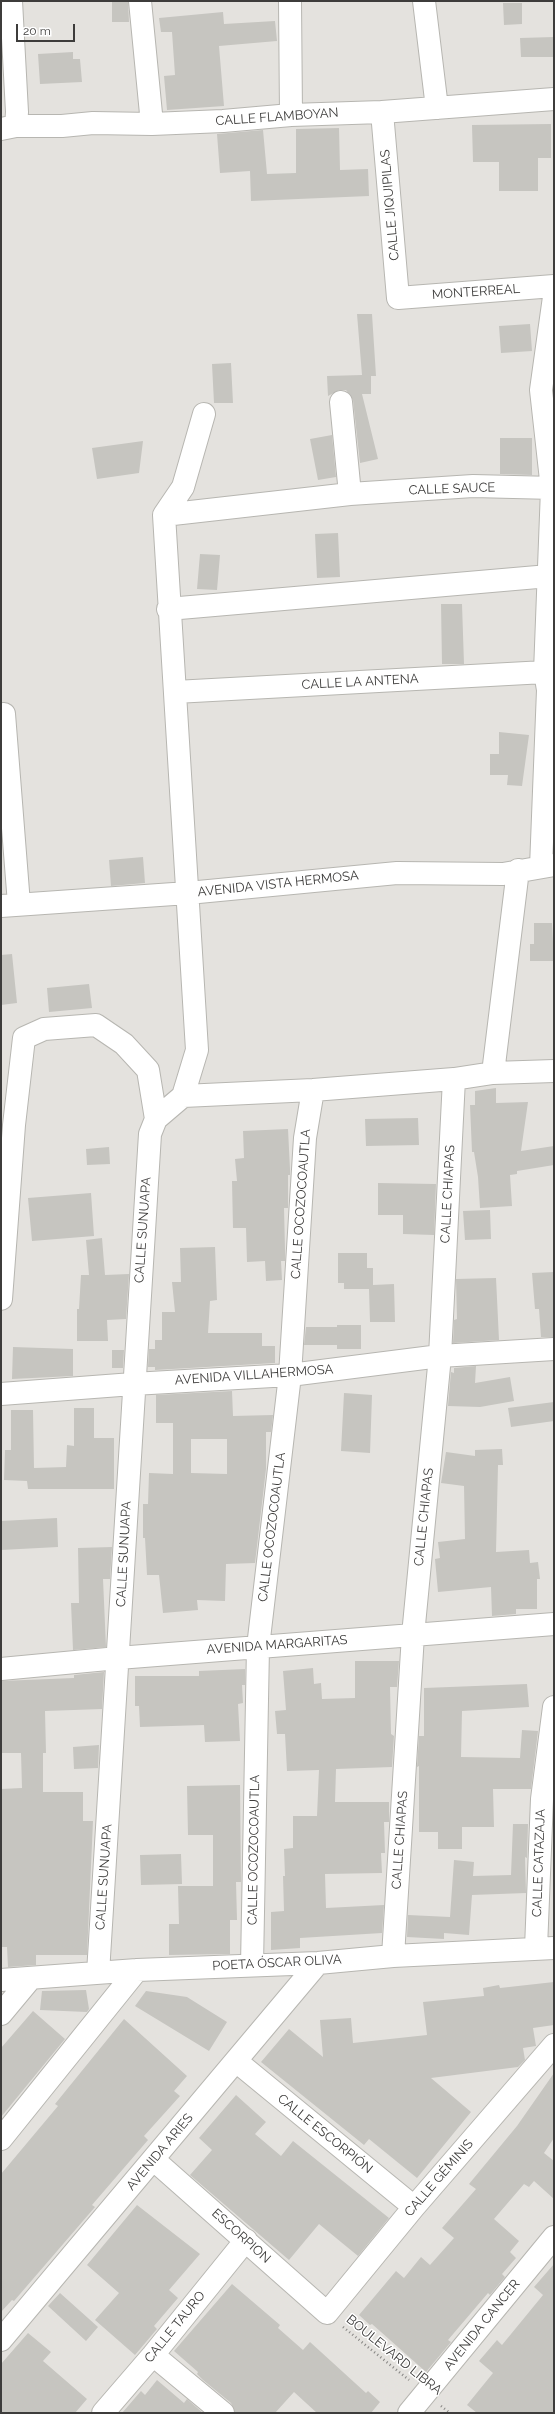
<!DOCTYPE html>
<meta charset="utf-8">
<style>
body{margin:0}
#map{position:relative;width:555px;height:2414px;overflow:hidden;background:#e4e2de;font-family:Raleway,sans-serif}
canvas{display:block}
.frame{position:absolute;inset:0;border:2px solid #3d3c3b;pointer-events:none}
.scale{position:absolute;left:16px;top:24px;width:59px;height:18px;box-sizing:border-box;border:2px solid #3d3c3b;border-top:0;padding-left:5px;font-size:12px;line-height:14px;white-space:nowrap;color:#3d3c3b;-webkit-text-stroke:3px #fff;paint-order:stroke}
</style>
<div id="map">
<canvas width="555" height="2414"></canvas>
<div class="frame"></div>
<div class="scale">20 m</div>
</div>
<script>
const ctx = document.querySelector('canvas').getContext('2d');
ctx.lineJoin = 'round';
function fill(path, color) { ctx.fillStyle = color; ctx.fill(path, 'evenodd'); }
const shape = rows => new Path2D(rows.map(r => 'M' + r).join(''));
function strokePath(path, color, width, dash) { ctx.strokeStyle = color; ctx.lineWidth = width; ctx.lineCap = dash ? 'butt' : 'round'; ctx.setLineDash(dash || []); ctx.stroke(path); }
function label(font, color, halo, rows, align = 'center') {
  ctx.font = font + ' Raleway,sans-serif'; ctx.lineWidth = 3; ctx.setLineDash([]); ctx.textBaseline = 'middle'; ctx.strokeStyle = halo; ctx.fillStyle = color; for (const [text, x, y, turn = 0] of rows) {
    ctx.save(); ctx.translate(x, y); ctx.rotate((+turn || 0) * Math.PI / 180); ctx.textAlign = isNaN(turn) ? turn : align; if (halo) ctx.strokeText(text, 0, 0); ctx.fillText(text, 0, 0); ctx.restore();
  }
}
fill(shape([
 [112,1,128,1,129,22,112,22],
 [503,3,522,3,522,24,504,25],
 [223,12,224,24,275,21,277,41,219,46,224,106,167,110,164,76,175,75,172,32,161,32,159,18],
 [554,37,554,57,521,57,520,38],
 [73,52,73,59,80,59,82,82,40,84,38,54],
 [551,124,551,158,538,158,538,191,499,191,499,162,473,162,472,125],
 [339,128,340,170,368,169,369,196,251,201,250,171,220,173,217,134,263,130,267,174,296,173,296,129],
 [357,314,372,314,376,376,371,376,371,394,362,394,378,459,360,463,353,400,346,390,339,390,328,396,327,376,362,375],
 [530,324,532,351,501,353,499,326],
 [231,363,233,403,214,403,212,364],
 [332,435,336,477,318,480,310,439],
 [500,438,532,438,532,475,500,474],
 [143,441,139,473,97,479,92,448],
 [338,533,340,577,317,578,315,534],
 [200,554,220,555,217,590,197,589],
 [441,604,462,604,464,664,442,664],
 [499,732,529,735,522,786,507,785,508,775,490,775,490,754,499,754],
 [143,857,145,883,111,886,109,860],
 [534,923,552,923,554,961,530,961,530,944,534,944],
 [12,954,17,1003,1,1005,1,955],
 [89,984,92,1008,49,1012,47,988],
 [496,1088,496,1103,528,1102,521,1151,554,1146,554,1165,517,1171,517,1174,510,1175,512,1206,480,1208,478,1177,474,1152,472,1152,470,1105,475,1105,475,1091],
 [418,1118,419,1145,366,1146,365,1119],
 [288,1129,290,1169,290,1175,288,1175,288,1208,284,1208,285,1249,285,1261,281,1261,282,1280,266,1281,265,1261,247,1262,246,1228,233,1228,232,1181,237,1181,235,1159,244,1158,243,1131],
 [109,1147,110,1164,87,1165,86,1149],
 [378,1183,436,1184,434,1235,403,1234,403,1215,378,1215],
 [91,1193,94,1236,32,1241,28,1198],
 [490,1210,491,1239,465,1240,463,1211],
 [102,1238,105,1275,129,1274,126,1319,107,1320,108,1341,77,1341,77,1309,79,1309,81,1275,89,1275,86,1240],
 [215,1247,217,1300,210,1301,208,1333,262,1333,262,1346,275,1346,275,1363,155,1370,155,1367,148,1367,149,1349,155,1349,155,1340,162,1340,162,1312,175,1312,172,1282,181,1282,180,1248],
 [338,1253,367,1253,367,1268,373,1268,373,1285,394,1284,395,1322,370,1322,369,1289,344,1289,344,1283,338,1283],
 [554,1272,554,1337,541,1337,539,1309,535,1309,532,1273],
 [496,1278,499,1340,453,1343,454,1320,457,1319,456,1279],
 [337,1325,361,1325,361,1349,337,1349,337,1345,304,1345,306,1327,337,1327],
 [13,1347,73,1349,73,1376,12,1379],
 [112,1350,124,1350,123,1368,112,1368],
 [476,1366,475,1383,510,1377,514,1401,480,1407,448,1406,451,1372,454,1373,454,1368],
 [232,1391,233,1416,273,1415,271,1432,266,1432,266,1469,255,1563,226,1564,225,1601,197,1600,198,1610,163,1613,159,1575,147,1575,145,1538,143,1538,143,1504,148,1504,149,1473,173,1474,173,1423,156,1423,156,1395],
 [191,1439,227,1439,227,1474,191,1473],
 [344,1393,372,1395,370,1453,341,1451],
 [554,1402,554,1421,511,1427,508,1408],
 [74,1408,94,1408,94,1438,114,1438,114,1489,28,1489,27,1481,4,1480,5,1450,11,1450,11,1410,33,1410,34,1468,66,1467,67,1445,74,1446],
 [502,1449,503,1465,498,1465,496,1552,529,1550,530,1563,538,1562,540,1579,537,1579,537,1609,516,1609,516,1614,492,1616,491,1587,438,1592,435,1559,440,1558,438,1542,465,1539,464,1486,441,1483,446,1452,475,1456,475,1450],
 [57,1518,58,1547,1,1550,1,1521],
 [112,1547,110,1579,103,1579,106,1647,73,1650,71,1603,79,1603,78,1548],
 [355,1661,399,1661,397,1687,390,1687,391,1734,394,1736,392,1767,336,1769,335,1802,389,1802,389,1822,384,1822,385,1853,381,1853,382,1873,325,1874,326,1908,384,1905,382,1933,300,1938,300,1948,271,1950,271,1912,284,1911,283,1876,285,1876,284,1849,293,1848,293,1816,317,1816,319,1770,287,1771,285,1734,277,1734,275,1711,286,1710,283,1671,313,1668,314,1684,321,1683,322,1699,355,1698],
 [245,1669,245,1685,242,1685,243,1703,238,1704,240,1741,205,1742,204,1725,140,1727,139,1706,135,1706,135,1676,199,1676,199,1671],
 [104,1672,102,1709,45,1711,46,1753,43,1753,43,1792,83,1792,83,1821,93,1821,87,1955,36,1955,36,1965,8,1967,7,1947,1,1947,1,1789,22,1788,21,1753,1,1753,1,1681,74,1678,74,1675],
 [527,1684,529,1707,462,1711,461,1757,520,1758,522,1730,538,1731,531,1789,493,1789,494,1827,462,1827,462,1849,438,1849,438,1832,419,1832,419,1766,417,1767,419,1736,424,1736,424,1688],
 [99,1745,98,1768,74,1769,73,1747],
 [240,1785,241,1882,236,1882,237,1920,230,1920,230,1954,169,1955,169,1924,179,1924,178,1886,213,1886,213,1835,188,1835,187,1786],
 [513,1824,528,1824,527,1858,525,1857,526,1893,472,1895,469,1935,444,1933,444,1939,407,1937,408,1915,450,1917,454,1860,474,1862,473,1876,511,1875],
 [181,1854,182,1884,141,1885,140,1855],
 [554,1982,554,2025,533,2028,536,2046,523,2048,525,2060,518,2067,431,2078,471,2112,417,2178,369,2139,364,2145,261,2062,289,2029,323,2057,320,2020,351,2018,353,2043,427,2035,423,2002,484,1996,483,1988,499,1985,500,1988],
 [86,1990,89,2009,87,2012,40,2010,42,1991],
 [146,1991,187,1997,227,2022,209,2051,135,2006],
 [33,2011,65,2039,1,2117,1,2048],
 [124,2019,187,2076,174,2091,180,2096,144,2136,148,2140,92,2205,95,2207,14,2301,12,2300,1,2312,1,2174,58,2106,55,2104],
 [554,2073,554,2138,544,2153,554,2161,554,2199,534,2181,529,2187,524,2184,494,2219,519,2241,510,2252,516,2258,502,2274,505,2277,490,2295,488,2293,448,2340,451,2342,426,2372,372,2324,370,2325,359,2315,396,2271,404,2278,421,2257,430,2265,454,2238,442,2228,476,2189,469,2184,517,2126],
 [236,2095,266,2122,255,2134,281,2156,293,2141,389,2218,358,2256,319,2224,289,2260,190,2175,212,2150,199,2138],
 [137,2205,200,2254,169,2290,178,2298,154,2326,157,2329,135,2355,95,2320,119,2293,87,2265],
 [554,2264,554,2413,477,2413,467,2405,493,2373,479,2361,497,2340,502,2345,543,2295,534,2287],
 [232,2284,280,2325,278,2328,303,2350,310,2342,366,2393,368,2391,380,2402,371,2413,317,2413,294,2392,275,2413,235,2413,231,2403,203,2380,197,2374,198,2372,174,2351],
 [60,2293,98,2327,86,2341,48,2306],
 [28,2333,51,2352,43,2361,87,2399,75,2413,1,2413,1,2364],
 [157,2380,184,2403,187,2399,203,2413,122,2413,141,2391,145,2395]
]), '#c6c5c0');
const minor = shape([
 [11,1,17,112,16,126],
 [140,1,152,124],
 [290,1,291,115],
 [424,1,437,108],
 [382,112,398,298,554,286],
 [1,129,16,126,62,126,93,123,152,124,223,121,291,115,382,112,554,99],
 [341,402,350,494],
 [164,515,350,494,473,486,554,488],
 [168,609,549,576],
 [175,692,545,672],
 [4,714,19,904],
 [541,867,548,690,545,672,552,489,541,390,554,297],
 [1,906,188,893,397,873,503,874,554,865],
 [493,1073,518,870],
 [183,1096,313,1090,454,1079,493,1073,554,1071],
 [1,1299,14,1125,24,1038,44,1029,96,1025,124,1044,148,1070,156,1119],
 [1,1394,133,1384,290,1375,440,1356,554,1349],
 [1,1669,118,1658,554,1624],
 [536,1948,542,1799,554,1707],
 [393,1956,413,1635,440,1356,454,1079],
 [252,1965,258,1647,290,1375,305,1138,313,1090],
 [98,1973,150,1134,156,1119,183,1096,197,1050,164,515,183,487,204,414],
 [1,1980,137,1970,318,1963,393,1956,554,1948],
 [1,2014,31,1978],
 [236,2061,414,2207],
 [1,2139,137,1970],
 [154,2160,327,2313,414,2207,554,2045],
 [1,2340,318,1963],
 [153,2355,223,2413],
 [103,2413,153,2355,246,2240],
 [409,2413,554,2237]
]);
strokePath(minor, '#b7b6b1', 24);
strokePath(shape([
 [343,2327,409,2380],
 [441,2406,450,2413]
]), '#888785', 2.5, [1, 3]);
strokePath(minor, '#fff', 22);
label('13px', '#3d3c3b', '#fff', [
 ["CALLE FLAMBOYAN",277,117,-4],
 ["CALLE JIQUIPILAS",390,205,-95],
 ["MONTERREAL",476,292,-4],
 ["CALLE SAUCE",452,489,-2],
 ["CALLE LA ANTENA",360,682,-3],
 ["AVENIDA VISTA HERMOSA",278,884,-6],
 ["CALLE CHIAPAS",448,1194,-87],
 ["CALLE OCOZOCOAUTLA",301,1204,-86],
 ["CALLE SUNUAPA",143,1230,-86],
 ["AVENIDA VILLAHERMOSA",254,1375,-4],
 ["CALLE CHIAPAS",424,1517,-84],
 ["CALLE OCOZOCOAUTLA",272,1527,-83],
 ["CALLE SUNUAPA",124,1554,-87],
 ["AVENIDA MARGARITAS",277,1645,-4],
 ["CALLE CHIAPAS",400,1840,-86],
 ["CALLE OCOZOCOAUTLA",254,1850,-89],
 ["CALLE CATAZAJA",539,1863,-88],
 ["CALLE SUNUAPA",104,1877,-86],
 ["POETA ÓSCAR OLIVA",277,1963,-3],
 ["CALLE ESCORPIÓN",325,2134,39],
 ["AVENIDA ARIES",160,2152,-50],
 ["CALLE GÉMINIS",439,2178,-49],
 ["ESCORPION",241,2236,42],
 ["AVENIDA CANCER",482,2325,-51],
 ["CALLE TAURO",175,2327,-51],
 ["BOULEVARD LIBRA",394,2355,39]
]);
</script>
